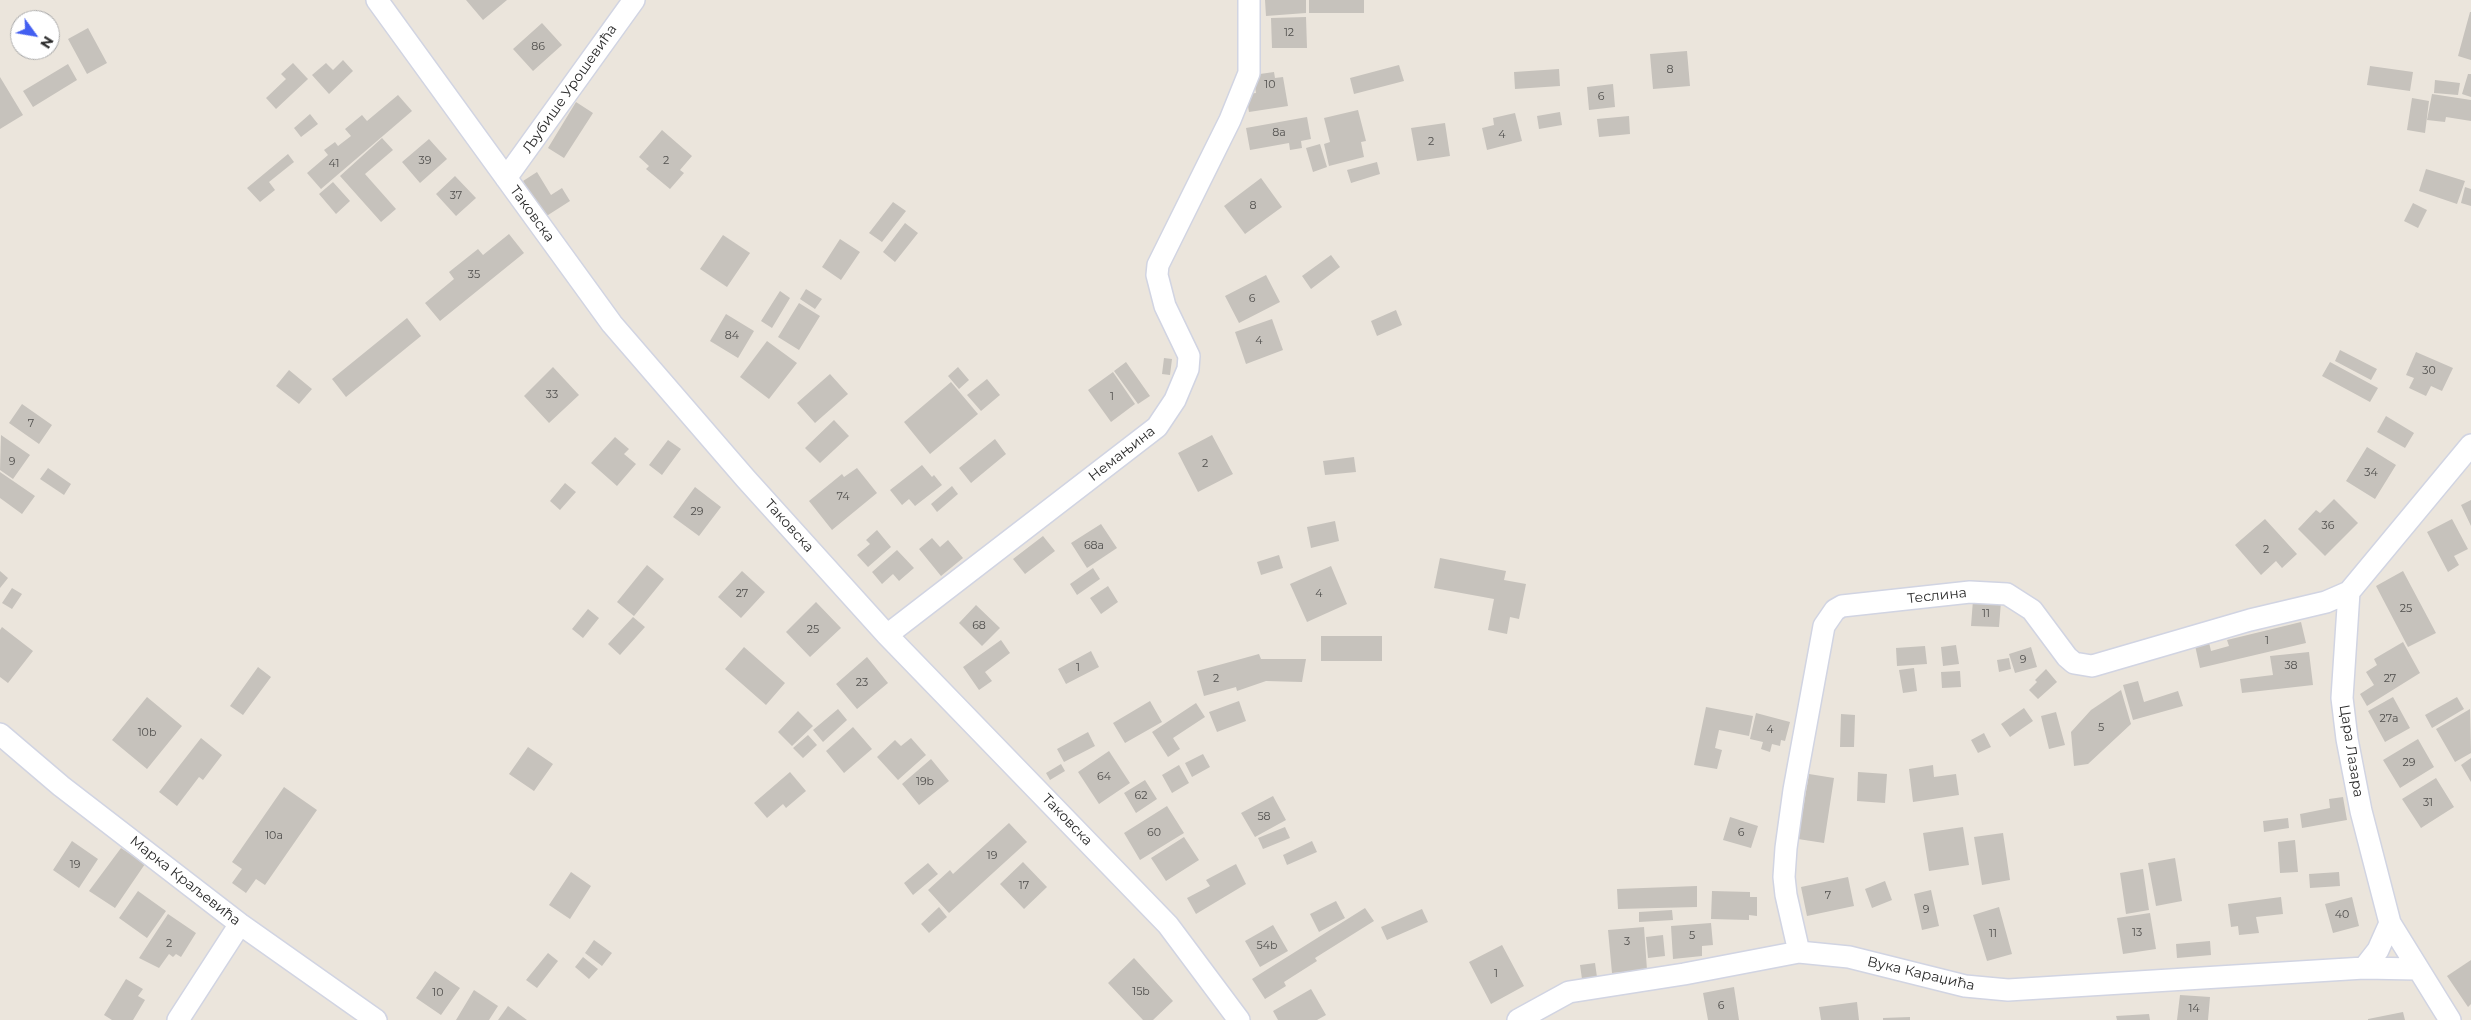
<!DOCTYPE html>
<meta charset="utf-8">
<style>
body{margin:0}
#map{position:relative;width:2471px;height:1020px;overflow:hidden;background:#ebe5dc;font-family:Montserrat,sans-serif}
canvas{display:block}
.north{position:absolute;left:10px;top:10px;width:50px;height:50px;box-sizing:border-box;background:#fff;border:1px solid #aaa;border-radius:50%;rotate:122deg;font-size:14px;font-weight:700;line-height:20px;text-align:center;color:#2a2a2a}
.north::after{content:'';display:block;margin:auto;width:18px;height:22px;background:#435ff1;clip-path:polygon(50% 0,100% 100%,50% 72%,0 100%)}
</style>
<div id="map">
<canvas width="2471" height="1020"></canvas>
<div class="north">N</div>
</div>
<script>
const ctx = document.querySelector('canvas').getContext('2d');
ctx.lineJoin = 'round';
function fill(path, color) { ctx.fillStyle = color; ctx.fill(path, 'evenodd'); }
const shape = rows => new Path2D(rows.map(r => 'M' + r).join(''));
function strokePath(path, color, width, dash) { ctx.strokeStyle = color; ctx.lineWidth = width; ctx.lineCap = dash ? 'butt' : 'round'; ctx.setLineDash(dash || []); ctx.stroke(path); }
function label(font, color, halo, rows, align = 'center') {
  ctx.font = font + ' Montserrat,sans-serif'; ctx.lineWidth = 4; ctx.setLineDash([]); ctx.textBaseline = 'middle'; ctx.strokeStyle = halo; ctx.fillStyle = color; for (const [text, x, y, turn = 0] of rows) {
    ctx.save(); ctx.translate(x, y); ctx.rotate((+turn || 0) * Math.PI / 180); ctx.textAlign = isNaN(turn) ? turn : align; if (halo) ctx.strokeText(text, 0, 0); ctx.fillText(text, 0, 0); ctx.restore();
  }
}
fill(shape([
 [466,0,507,0,483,20],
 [1265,0,1306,0,1306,13,1266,16],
 [1309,0,1364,0,1364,13,1309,13],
 [2470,12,2471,12,2471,60,2458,56],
 [1306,17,1307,48,1272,48,1271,18],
 [542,23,562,45,533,71,513,49],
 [88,28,107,63,87,74,68,39],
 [1687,51,1690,86,1653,89,1650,54],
 [343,60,353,71,329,94,312,75,326,63,333,70],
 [293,63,308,79,276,109,266,98,286,79,281,74],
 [68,64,77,80,33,107,23,91],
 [1399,65,1404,81,1354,94,1350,78],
 [2370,66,2413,72,2410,91,2367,85],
 [1559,69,1560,86,1515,89,1514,72],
 [1274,72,1275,78,1283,77,1288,106,1249,112,1246,94,1256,93,1253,75],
 [2468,74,2471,74,2471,97,2462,94],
 [0,77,23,115,0,129],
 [2435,80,2460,83,2458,95,2434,93],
 [1613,84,1615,107,1589,110,1587,87],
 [2432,94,2471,100,2471,121,2446,117,2445,122,2427,120],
 [398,95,412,111,321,189,307,173,328,155,324,150,335,142,338,146,351,136,345,129,362,115,367,121],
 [2412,98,2429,101,2425,133,2407,130],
 [576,102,593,113,564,158,548,148],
 [1358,110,1366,141,1361,142,1364,157,1329,166,1324,144,1330,142,1324,118],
 [1560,112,1562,125,1539,129,1537,116],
 [1515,113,1522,141,1487,150,1482,128,1494,125,1493,118],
 [310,114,318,124,301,137,294,128],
 [1629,116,1630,134,1599,137,1597,119],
 [1307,117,1311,139,1301,141,1302,148,1290,150,1289,143,1250,150,1246,128],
 [1445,123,1450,156,1417,161,1411,128],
 [662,130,692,156,680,170,684,173,670,189,646,169,649,166,639,157],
 [382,138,393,150,365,174,396,209,381,222,340,176],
 [429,139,447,159,420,183,402,162],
 [1320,144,1327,167,1313,172,1306,148],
 [288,154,294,162,269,182,275,190,260,202,247,188],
 [1377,162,1380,174,1351,183,1347,170],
 [2426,169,2465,181,2457,204,2419,191],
 [537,172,551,195,562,188,570,201,545,217,523,181],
 [455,176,476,198,456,216,436,194],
 [1261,178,1282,207,1245,234,1224,206],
 [333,182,350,201,336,214,319,194],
 [2465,187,2471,189,2471,206,2461,203],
 [893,202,906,211,882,242,869,233],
 [2413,203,2427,210,2418,228,2404,221],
 [905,223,918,233,895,262,883,252],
 [509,234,524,253,440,321,425,303,454,279,449,272,478,249,483,255],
 [723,235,750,253,727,287,700,269],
 [840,239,860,252,841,280,822,267],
 [1331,255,1340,267,1311,289,1302,276],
 [1266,275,1280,302,1239,323,1225,296],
 [806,289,822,299,815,309,800,299],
 [780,291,790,298,772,328,761,321],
 [799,303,820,316,799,350,778,337],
 [1396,310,1402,325,1377,336,1371,321],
 [726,314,754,331,738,358,710,341],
 [407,318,421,336,346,397,332,379],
 [1272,319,1283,350,1246,364,1235,332],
 [767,341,797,363,769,399,740,377],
 [2340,350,2377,369,2371,380,2335,361],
 [2416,352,2453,368,2442,391,2431,386,2426,396,2409,388,2414,378,2406,375],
 [1164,358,1172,359,1170,375,1162,374],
 [1126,362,1150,396,1138,404,1114,371],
 [2330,362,2378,388,2370,402,2322,376],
 [553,367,579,395,549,423,524,396],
 [958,367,969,380,959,389,948,376],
 [289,370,312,389,299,404,276,386],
 [1113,372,1135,404,1111,422,1088,390],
 [830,374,848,394,815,423,797,403],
 [987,379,1000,395,981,411,967,395],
 [951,382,978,414,930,454,904,422],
 [22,404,52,425,39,444,9,423],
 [2386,416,2414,433,2405,448,2377,432],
 [834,420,849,436,820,463,805,448],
 [1,435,30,455,13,479,0,470],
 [1212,435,1233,474,1198,492,1178,453],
 [615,437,629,449,624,454,636,464,617,486,591,463],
 [995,439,1006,454,971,483,959,468],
 [668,440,681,449,662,475,649,465],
 [2367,447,2396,465,2375,499,2346,481],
 [1354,457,1356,472,1325,475,1323,461],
 [922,465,932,477,934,475,942,485,915,506,909,499,902,505,890,490],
 [48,468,71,484,64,495,40,479],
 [857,468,877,493,832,530,809,501,842,474,844,477],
 [0,472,35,496,22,514,0,498],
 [565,483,576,492,560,510,550,501],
 [952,486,958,494,937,512,931,504],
 [695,487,721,507,699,536,673,517],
 [2334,499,2358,523,2325,556,2298,529,2316,510,2320,513],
 [2471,500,2471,526,2461,505],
 [2265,519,2297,554,2282,568,2276,561,2261,575,2235,545],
 [2452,519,2468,549,2454,556,2459,565,2448,572,2427,532],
 [1335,521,1339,541,1311,548,1307,527],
 [1101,524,1117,548,1087,568,1071,543],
 [877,530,891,547,868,567,857,555,870,544,866,540],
 [1043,536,1055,551,1025,574,1013,559],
 [932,538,940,547,948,540,963,558,941,576,919,549],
 [897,550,914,568,899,581,893,574,882,584,872,572],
 [1279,555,1283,568,1261,575,1257,562],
 [1440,558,1506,571,1504,580,1526,584,1519,619,1510,617,1507,634,1488,630,1494,599,1434,588],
 [647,565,664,579,634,616,617,602],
 [1331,566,1347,604,1307,622,1290,584],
 [1093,568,1100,579,1077,595,1070,584],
 [0,571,8,578,0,588],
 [742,571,765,592,741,618,718,597],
 [2403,571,2436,633,2408,647,2376,586],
 [1108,586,1118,602,1101,614,1090,598],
 [12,588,22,594,12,609,2,603],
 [1973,600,2001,602,1999,627,1971,626],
 [816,602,841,628,810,657,786,632],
 [976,605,1000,628,982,646,959,623],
 [588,609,599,618,583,638,572,629],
 [633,617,645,627,620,655,608,644],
 [2301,622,2306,643,2200,668,2194,641,2208,638,2211,651,2229,646,2227,640],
 [2,627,33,651,8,683,0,677,0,630],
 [1321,636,1382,636,1382,661,1321,661],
 [1001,640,1010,653,985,672,992,681,979,690,963,667],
 [2403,642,2420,673,2367,706,2360,694,2374,685,2366,672,2377,665,2374,659],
 [1956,645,1959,664,1943,666,1941,647],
 [1925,646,1927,664,1897,666,1896,648],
 [744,647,785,683,766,705,725,669],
 [2031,647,2037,667,2015,673,2009,654],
 [1091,651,1099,667,1066,684,1058,669],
 [2309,652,2313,685,2242,693,2240,679,2273,675,2270,656],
 [1259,654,1261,659,1306,659,1302,682,1266,681,1237,691,1236,687,1204,696,1197,671],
 [867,657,888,683,857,709,836,684],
 [2009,658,2011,669,1999,672,1997,660],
 [258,667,271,677,243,715,230,706],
 [1914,668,1917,691,1903,693,1899,670],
 [2046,669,2057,682,2038,699,2029,690,2037,682,2035,680],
 [1960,671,1961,687,1942,688,1941,672],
 [2138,681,2144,702,2178,691,2183,706,2133,720,2123,685],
 [2121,690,2131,724,2088,764,2074,766,2071,732,2091,710],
 [147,697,182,726,147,769,112,740],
 [2393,697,2410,728,2385,742,2368,711],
 [2457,697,2464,709,2432,728,2425,715],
 [1150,701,1162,722,1125,743,1113,723],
 [1239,701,1246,721,1217,732,1209,712],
 [1196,703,1205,717,1173,738,1180,749,1168,757,1152,732],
 [1706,707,1753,716,1749,736,1719,730,1715,748,1722,750,1717,769,1694,765],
 [2024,708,2033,721,2010,737,2001,724],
 [838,709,847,720,823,742,813,730],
 [2470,709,2471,753,2455,762,2436,729],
 [798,711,813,726,792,746,778,732],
 [2056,712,2065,745,2049,749,2041,716],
 [1756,713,1790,722,1785,741,1781,740,1780,746,1772,744,1770,752,1761,749,1763,742,1750,739],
 [1841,714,1855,715,1854,747,1840,747],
 [853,727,872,749,844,773,826,751],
 [1088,732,1095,746,1064,762,1057,749],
 [1984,733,1991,747,1978,753,1971,740],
 [808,735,817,745,803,758,793,748],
 [201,738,222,755,203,780,199,777,177,806,159,792],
 [911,738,926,755,898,780,877,757,895,740,901,746],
 [2418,739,2434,767,2400,788,2383,760],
 [528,747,553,764,534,791,509,774],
 [1109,751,1130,783,1099,804,1078,772],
 [1203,754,1210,767,1192,777,1185,763],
 [2471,758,2471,782,2461,765],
 [931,759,949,781,919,805,902,784],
 [1061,764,1065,771,1050,780,1046,773],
 [1179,765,1189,783,1172,793,1162,775],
 [1933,765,1934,777,1956,774,1959,795,1913,802,1909,769],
 [790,772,806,791,786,808,783,804,767,818,754,803],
 [1858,772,1887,774,1885,803,1857,801],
 [1809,774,1834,778,1824,843,1798,839],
 [2436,778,2454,807,2421,828,2402,799],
 [1145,780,1157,799,1136,813,1124,793],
 [284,787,317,810,265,885,256,879,246,893,232,883,242,869,232,862],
 [1273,796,1286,820,1255,837,1241,813],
 [2343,797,2347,820,2302,828,2300,814,2330,808,2329,799],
 [1167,806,1184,833,1140,860,1124,833],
 [1730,817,1758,826,1751,848,1723,840],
 [2288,818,2289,828,2264,832,2263,821],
 [1009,823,1027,842,949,913,928,890,950,870,953,874],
 [1285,827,1290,838,1263,849,1258,838],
 [1963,827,1969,865,1929,871,1923,833],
 [2003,833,2010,880,1982,885,1974,837],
 [1184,837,1199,860,1166,881,1151,858],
 [2295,840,2298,872,2280,873,2278,842],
 [72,841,98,859,79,888,53,870],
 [1312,841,1317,852,1287,865,1283,855],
 [121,848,145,864,115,908,89,891],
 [2175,858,2182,901,2156,906,2148,863],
 [1023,862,1047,887,1024,909,1000,884],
 [928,863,938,874,913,895,904,883],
 [1236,864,1246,884,1196,914,1187,898,1210,886,1206,880],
 [2143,869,2149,910,2126,914,2120,873],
 [571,872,591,886,570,919,549,905],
 [2339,872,2340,886,2310,888,2309,874],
 [1848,877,1854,906,1807,916,1801,887],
 [1885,881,1892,900,1872,908,1865,889],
 [1697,886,1697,907,1618,909,1617,889],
 [1931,890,1939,926,1922,930,1914,894],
 [138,891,166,911,147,938,119,918],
 [1712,891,1750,892,1750,897,1757,897,1757,916,1749,915,1749,920,1711,919],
 [2281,897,2283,914,2256,917,2259,933,2239,935,2238,926,2231,927,2228,904],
 [2352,897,2359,926,2333,933,2325,904],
 [1336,901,1345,918,1319,932,1310,914],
 [939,907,947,917,929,933,921,924],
 [1999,907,2012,954,1987,961,1973,915],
 [1365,908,1374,921,1315,958,1317,961,1284,982,1286,986,1265,999,1252,979],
 [1422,909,1428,922,1387,940,1381,927],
 [1672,910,1673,920,1639,922,1639,912],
 [2150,913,2156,949,2123,954,2117,918],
 [168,914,196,933,181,957,176,954,173,957,169,954,159,968,139,958],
 [1711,923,1713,945,1702,946,1702,956,1673,959,1671,926],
 [1273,925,1288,951,1260,967,1245,941],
 [1644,927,1647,970,1612,973,1608,930],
 [1663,935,1665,956,1648,958,1646,937],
 [594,940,612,953,602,966,585,953],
 [2210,941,2211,955,2177,958,2176,944],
 [1502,945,1524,986,1491,1004,1469,962],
 [548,953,558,961,537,988,526,980],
 [583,957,598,969,589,979,575,967],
 [1134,958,1173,1001,1153,1020,1143,1020,1108,983],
 [2471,960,2471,1004,2468,1007,2447,976],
 [1595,963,1597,977,1582,979,1580,965],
 [435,971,460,988,441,1015,416,998],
 [126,979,143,989,138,996,145,1000,133,1020,112,1020,104,1015],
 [1734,987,1739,1020,1708,1020,1703,993],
 [1311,989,1326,1015,1317,1020,1278,1020,1273,1011],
 [474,990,498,1006,489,1020,456,1020],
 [2180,995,2210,997,2208,1020,2177,1020],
 [1857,1002,1859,1020,1821,1020,1819,1007],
 [508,1006,527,1020,498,1020],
 [2403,1012,2405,1020,2368,1020,2368,1019],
 [2149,1014,2150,1020,2117,1020,2116,1016],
 [1910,1017,1910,1020,1883,1020,1883,1018]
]), '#c6c2bc');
const street = shape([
 [377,0,612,324,746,479,887,635,1168,925,1239,1020],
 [506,178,634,0],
 [887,635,1157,427,1175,400,1188,369,1189,356,1165,306,1157,275,1158,265,1230,120,1249,73,1249,0],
 [0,734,61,786,240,924,376,1020],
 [1799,952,1786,895,1784,877,1786,848,1794,790,1824,626,1835,610,1842,606,1970,592,2007,594,2032,610,2067,657,2074,663,2092,666,2250,620,2326,602,2349,592],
 [2364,968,2378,950,2390,923],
 [178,1020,240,924],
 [1518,1020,1569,992,1684,974,1799,952,1849,957,1965,986,2008,990,2364,968,2416,969],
 [2450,1020,2390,923,2361,811,2347,739,2342,698,2349,592,2471,445]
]);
strokePath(street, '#d1d4e2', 24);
strokePath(street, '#fff', 21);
label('11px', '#51504e', null, [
 ["12",1289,33],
 ["86",538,47],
 ["8",1670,70],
 ["10",1270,85],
 ["6",1601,97],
 ["8a",1279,133],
 ["4",1502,135],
 ["2",1431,142],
 ["39",425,161],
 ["2",666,161],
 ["41",334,164],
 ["37",456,196],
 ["8",1253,206],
 ["35",474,275],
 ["6",1252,299],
 ["84",732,336],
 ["4",1259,341],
 ["30",2429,371],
 ["33",552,395],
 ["1",1112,397],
 ["7",31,424],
 ["9",12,462],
 ["2",1205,464],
 ["34",2371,473],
 ["74",843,497],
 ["29",697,512],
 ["36",2328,526],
 ["68a",1094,546],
 ["2",2266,550],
 ["27",742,594],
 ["4",1319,594],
 ["25",2406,609],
 ["11",1986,614],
 ["68",979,626],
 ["25",813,630],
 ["1",2267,641],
 ["9",2023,660],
 ["38",2291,666],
 ["1",1078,668],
 ["2",1216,679],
 ["27",2390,679],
 ["23",862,683],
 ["27a",2389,719],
 ["5",2101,728],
 ["4",1770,730],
 ["10b",147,733],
 ["29",2409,763],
 ["64",1104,777],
 ["19b",925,782],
 ["62",1141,796],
 ["31",2428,803],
 ["58",1264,817],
 ["60",1154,833],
 ["6",1741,833],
 ["10a",274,836],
 ["19",992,856],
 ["19",75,865],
 ["17",1024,886],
 ["7",1828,896],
 ["9",1926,910],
 ["40",2342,915],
 ["13",2137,933],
 ["11",1993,934],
 ["5",1692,936],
 ["3",1627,942],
 ["2",169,944],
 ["54b",1267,946],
 ["1",1496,974],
 ["15b",1141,992],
 ["10",438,993],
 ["6",1721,1006],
 ["14",2194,1009]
]);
label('14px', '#2a2a2a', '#fff', [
 ["Љубише Урошевића",570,89,-55],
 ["Таковска",532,214,54],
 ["Немањина",1122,454,-38],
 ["Таковска",789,526,48],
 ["Теслина",1937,596,-6],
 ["Цара Лазара",2351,751,81],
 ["Таковска",1067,820,46],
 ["Марка Краљевића",185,881,38],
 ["Вука Караџића",1921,974,13]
]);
</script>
